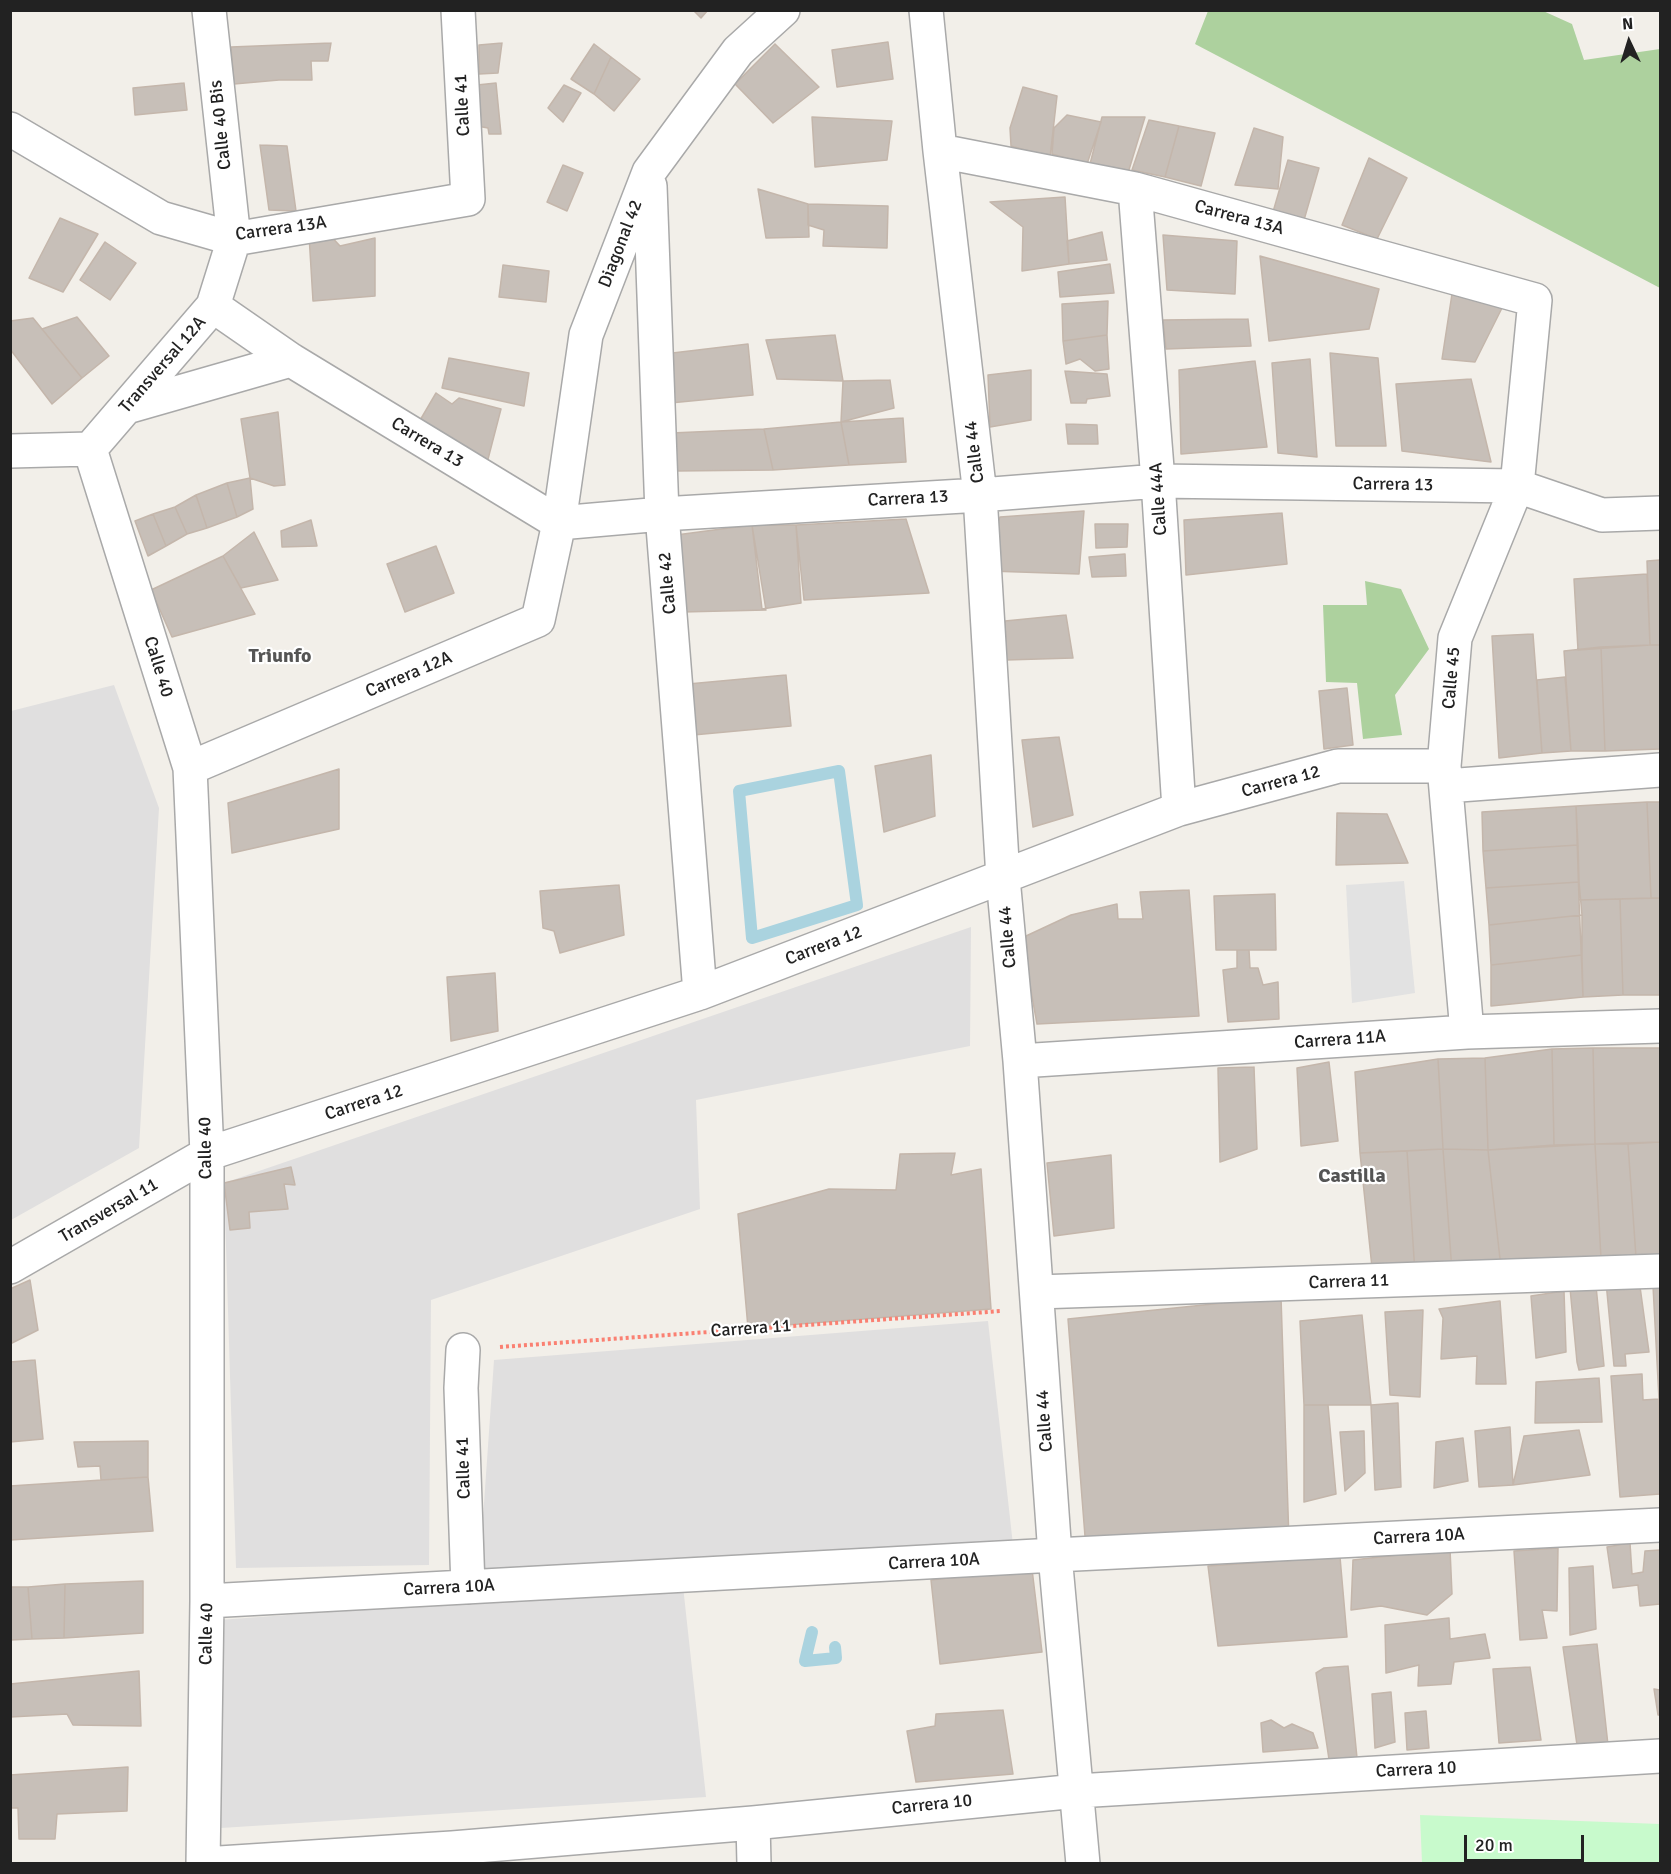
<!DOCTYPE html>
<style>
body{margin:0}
#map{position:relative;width:1671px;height:1874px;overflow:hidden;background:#f2efe9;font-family:Signika,sans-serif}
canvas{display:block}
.frame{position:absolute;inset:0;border:12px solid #222;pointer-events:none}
.north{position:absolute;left:1599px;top:12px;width:60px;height:60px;-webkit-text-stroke:4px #fff;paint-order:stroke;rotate:356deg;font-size:16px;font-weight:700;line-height:24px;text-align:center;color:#222}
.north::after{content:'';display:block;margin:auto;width:21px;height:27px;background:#222;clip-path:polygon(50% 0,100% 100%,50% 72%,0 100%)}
.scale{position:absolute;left:1464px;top:1835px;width:120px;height:27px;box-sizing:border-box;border:3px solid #222;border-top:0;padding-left:8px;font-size:18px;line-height:21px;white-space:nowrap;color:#222;-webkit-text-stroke:4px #fff;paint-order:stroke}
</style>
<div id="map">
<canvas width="1671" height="1874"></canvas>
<div class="frame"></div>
<div class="north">N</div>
<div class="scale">20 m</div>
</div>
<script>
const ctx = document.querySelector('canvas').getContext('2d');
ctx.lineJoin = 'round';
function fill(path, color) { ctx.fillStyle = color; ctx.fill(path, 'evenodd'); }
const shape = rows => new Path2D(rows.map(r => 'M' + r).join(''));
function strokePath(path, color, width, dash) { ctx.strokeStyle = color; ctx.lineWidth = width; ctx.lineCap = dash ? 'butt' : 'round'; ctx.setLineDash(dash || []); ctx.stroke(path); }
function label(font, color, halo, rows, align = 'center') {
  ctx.font = font + ' Signika,sans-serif'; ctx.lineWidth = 4.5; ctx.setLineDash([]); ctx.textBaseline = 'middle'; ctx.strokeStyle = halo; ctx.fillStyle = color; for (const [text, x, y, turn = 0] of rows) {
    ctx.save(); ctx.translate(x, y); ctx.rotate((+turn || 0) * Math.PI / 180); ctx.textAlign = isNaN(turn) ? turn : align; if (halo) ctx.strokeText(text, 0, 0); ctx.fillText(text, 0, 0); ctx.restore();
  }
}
fill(shape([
 [114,685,159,808,139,1148,11,1220,11,711],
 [971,927,970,1046,696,1100,700,1209,431,1300,429,1565,236,1568,224,1183],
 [988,1321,1013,1545,479,1575,494,1360],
 [683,1586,706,1797,221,1828,219,1620]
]), '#e0dfdf');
fill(shape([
 [1541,10,1572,24,1584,60,1660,49,1660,288,1195,44,1208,11],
 [1365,581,1401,589,1429,649,1395,695,1402,735,1363,739,1357,683,1326,682,1323,605,1367,605]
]), '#add19e');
fill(shape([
 [1420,1815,1660,1824,1660,1863,1422,1863]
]), '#c8facc');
fill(shape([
 [1404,881,1415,993,1352,1003,1346,885]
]), '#e2e2e2');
strokePath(shape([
 [839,771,857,905,752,938,739,791,839,771],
 [812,1632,805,1661,836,1658,835,1647]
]), '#aad3df', 12);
const building = shape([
 [693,10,708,10,701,18,693,10],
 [888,42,893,79,837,87,832,50,888,42],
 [331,43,328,61,311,61,312,80,279,80,234,84,231,47,331,43],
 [502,43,498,73,479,74,479,45,502,43],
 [594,44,611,57,594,94,571,79,594,44],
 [775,44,819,87,773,123,735,84,775,44],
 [611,57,640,79,614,111,594,94,611,57],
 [184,83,187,110,135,115,133,88,184,83],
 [496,83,501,134,489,134,488,128,477,126,477,85,496,83],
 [564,85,581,93,563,122,548,108,564,85],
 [1023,87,1057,96,1050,157,1011,146,1010,128,1023,87],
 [1067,115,1101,122,1087,164,1052,154,1054,128,1067,115],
 [812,117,892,121,887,160,815,167,812,117],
 [1102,117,1145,117,1128,173,1090,164,1102,117],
 [1149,120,1179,126,1165,177,1132,170,1149,120],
 [1179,126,1215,133,1201,186,1165,177,1179,126],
 [1254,128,1283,137,1278,189,1235,185,1254,128],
 [260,145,287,146,296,211,269,210,260,145],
 [1369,158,1407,178,1377,239,1342,225,1369,158],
 [1288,160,1319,168,1304,220,1273,212,1288,160],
 [563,165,583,173,567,211,547,202,563,165],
 [758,189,808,204,809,237,766,238,758,189],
 [1065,197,1069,264,1022,271,1023,227,990,202,1065,197],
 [808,204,888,206,887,248,823,246,824,230,808,225,808,204],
 [60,218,98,234,63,292,29,278,60,218],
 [1102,232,1107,260,1069,264,1067,241,1102,232],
 [328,233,340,246,375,238,375,296,313,301,309,235,328,233],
 [1163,235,1237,241,1235,294,1167,290,1163,235],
 [105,242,136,263,110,300,80,280,105,242],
 [1260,256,1379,289,1369,329,1269,341,1260,256],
 [1110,264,1114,293,1060,297,1058,272,1110,264],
 [503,265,549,271,546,302,499,297,503,265],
 [1452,294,1502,308,1475,362,1442,359,1452,294],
 [1108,301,1107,335,1063,341,1062,304,1108,301],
 [77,317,109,356,82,378,42,329,77,317],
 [33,318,82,378,52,404,10,349,10,321,33,318],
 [1248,319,1251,346,1166,349,1163,320,1248,319],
 [835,335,843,381,777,379,766,340,835,335],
 [1107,335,1109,369,1095,371,1080,359,1066,364,1063,341,1107,335],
 [748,344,753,395,670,403,664,354,748,344],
 [1330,353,1378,358,1386,446,1336,446,1330,353],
 [449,358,529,373,524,406,442,388,449,358],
 [1310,359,1317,457,1278,453,1272,363,1310,359],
 [1255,361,1267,447,1181,454,1179,370,1255,361],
 [1031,370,1031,420,990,427,988,375,1031,370],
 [1065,371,1107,374,1110,396,1087,399,1086,403,1071,403,1065,371],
 [1471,379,1491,462,1402,451,1396,384,1471,379],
 [890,380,894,408,841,422,843,381,890,380],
 [436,393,452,404,459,398,501,409,487,463,419,422,436,393],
 [278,412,285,485,274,486,250,478,241,419,278,412],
 [903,418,906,462,849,465,841,422,903,418],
 [841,422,849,465,773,470,764,429,841,422],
 [1066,424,1097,425,1098,444,1068,444,1066,424],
 [764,429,773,470,675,471,671,433,764,429],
 [250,478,253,509,237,517,227,483,250,478],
 [227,483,237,517,207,528,196,495,227,483],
 [196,495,207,528,187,534,175,507,196,495],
 [175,507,187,534,166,546,153,514,175,507],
 [1084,511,1079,574,989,571,992,536,1000,517,1084,511],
 [1282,513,1287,564,1186,575,1184,520,1282,513],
 [153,514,166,546,148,556,135,521,153,514],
 [906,519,929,593,804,600,796,525,906,519],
 [311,520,317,546,282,547,281,531,311,520],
 [1095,524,1128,524,1127,547,1096,548,1095,524],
 [752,525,766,610,682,612,676,535,752,525],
 [752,525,796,525,801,603,762,609,752,525],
 [254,532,278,580,241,588,223,556,254,532],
 [436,546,454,593,405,612,387,564,436,546],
 [1125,554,1126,576,1092,577,1089,557,1125,554],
 [223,556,255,614,172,637,151,590,223,556],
 [1660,560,1660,645,1650,645,1647,561,1660,560],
 [1647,574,1650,645,1578,650,1574,579,1647,574],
 [1066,615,1073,658,1006,660,1005,621,1066,615],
 [1533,634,1542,753,1499,758,1492,636,1533,634],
 [1650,645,1660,645,1660,749,1605,751,1601,647,1650,645],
 [1601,647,1605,751,1571,751,1564,651,1601,647],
 [786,675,791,726,693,735,688,684,786,675],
 [1565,677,1571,751,1542,753,1537,680,1565,677],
 [1347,688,1353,745,1324,749,1319,691,1347,688],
 [1059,737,1073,815,1033,827,1022,740,1059,737],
 [931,755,935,816,884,832,875,766,931,755],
 [339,769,339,829,232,853,228,803,339,769],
 [1647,802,1651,898,1579,900,1576,806,1647,802],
 [1647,802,1660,802,1660,898,1651,898,1647,802],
 [1576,806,1578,845,1483,851,1482,812,1576,806],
 [1337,813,1387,814,1408,863,1336,865,1337,813],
 [1578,845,1579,882,1486,888,1483,851,1578,845],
 [1579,882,1582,915,1489,925,1486,888,1579,882],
 [619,885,624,935,560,953,554,931,543,928,540,891,619,885],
 [1189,890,1199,1016,1037,1024,1028,974,1026,936,1071,915,1117,904,1118,919,1143,919,1140,892,1189,890],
 [1275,894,1276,950,1216,950,1214,896,1275,894],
 [1660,898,1660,995,1623,995,1620,899,1660,898],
 [1620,899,1623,995,1583,997,1579,900,1620,899],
 [1582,915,1582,955,1491,965,1489,925,1582,915],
 [1237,950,1249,950,1250,968,1258,968,1263,985,1278,982,1279,1019,1228,1022,1223,970,1237,968,1237,950],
 [1582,955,1583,997,1491,1006,1491,965,1582,955],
 [495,973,498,1031,451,1041,447,977,495,973],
 [1593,1048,1660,1048,1660,1142,1595,1144,1593,1048],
 [1593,1048,1595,1144,1554,1145,1552,1049,1593,1048],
 [1552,1049,1554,1145,1488,1150,1485,1058,1552,1049],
 [1485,1058,1488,1150,1443,1149,1438,1059,1485,1058],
 [1438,1059,1443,1149,1360,1153,1355,1072,1438,1059],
 [1329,1062,1338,1141,1301,1146,1297,1068,1329,1062],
 [1254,1067,1257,1149,1220,1162,1218,1068,1254,1067],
 [1660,1142,1660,1255,1636,1257,1628,1144,1660,1142],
 [1595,1144,1601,1259,1501,1268,1488,1150,1595,1144],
 [1595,1144,1628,1144,1636,1257,1601,1259,1595,1144],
 [1443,1149,1452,1271,1415,1273,1407,1151,1443,1149],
 [1443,1149,1488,1150,1501,1268,1452,1271,1443,1149],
 [1407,1151,1415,1273,1373,1277,1360,1153,1407,1151],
 [955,1153,951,1175,981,1169,991,1309,748,1328,738,1214,829,1189,896,1190,900,1154,955,1153],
 [1111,1155,1114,1228,1054,1236,1047,1163,1111,1155],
 [291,1167,295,1185,284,1184,288,1209,249,1212,250,1228,230,1230,224,1183,291,1167],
 [1638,1272,1649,1352,1625,1354,1626,1366,1614,1366,1606,1282,1638,1272],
 [30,1280,38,1330,10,1344,10,1289,30,1280],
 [1596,1286,1604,1366,1579,1370,1577,1362,1570,1288,1596,1286],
 [1653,1286,1660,1286,1660,1398,1659,1399,1653,1286],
 [1564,1291,1566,1352,1536,1358,1531,1296,1564,1291],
 [1281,1297,1289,1541,1086,1549,1068,1319,1281,1297],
 [1500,1301,1506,1384,1476,1384,1477,1356,1441,1359,1443,1318,1439,1309,1500,1301],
 [1423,1310,1420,1397,1390,1395,1385,1312,1423,1310],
 [1362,1315,1371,1405,1304,1405,1300,1321,1362,1315],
 [35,1360,43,1439,10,1442,10,1362,35,1360],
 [1642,1374,1643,1400,1659,1399,1660,1494,1620,1497,1611,1376,1642,1374],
 [1599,1378,1602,1422,1535,1423,1536,1382,1599,1378],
 [1398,1403,1401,1487,1375,1490,1371,1405,1398,1403],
 [1304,1405,1328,1405,1336,1494,1304,1502,1304,1405],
 [1510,1427,1513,1485,1479,1487,1475,1431,1510,1427],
 [1579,1430,1590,1475,1513,1485,1524,1436,1579,1430],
 [1364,1431,1365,1473,1345,1491,1340,1432,1364,1431],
 [1463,1438,1468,1481,1434,1488,1436,1442,1463,1438],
 [148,1441,148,1477,101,1480,100,1466,78,1467,74,1442,148,1441],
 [148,1477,153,1531,10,1540,10,1486,148,1477],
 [1630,1543,1632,1574,1643,1572,1645,1551,1660,1550,1660,1604,1640,1606,1638,1585,1613,1588,1607,1547,1630,1543],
 [1558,1548,1557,1611,1542,1610,1547,1638,1520,1640,1514,1551,1558,1548],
 [1450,1549,1452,1594,1427,1615,1381,1606,1351,1610,1353,1560,1450,1549],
 [1340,1557,1347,1637,1218,1646,1208,1566,1340,1557],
 [1593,1566,1596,1629,1570,1635,1569,1568,1593,1566],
 [1032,1569,1042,1652,940,1664,931,1580,1032,1569],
 [143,1581,143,1633,64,1638,65,1584,143,1581],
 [65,1584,64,1638,32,1639,28,1587,65,1584],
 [10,1587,28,1587,32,1639,10,1640,10,1587],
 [1449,1618,1450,1639,1485,1634,1490,1658,1454,1662,1451,1684,1418,1686,1419,1665,1386,1673,1385,1625,1449,1618],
 [1597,1644,1608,1745,1577,1745,1563,1647,1597,1644],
 [1348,1666,1358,1768,1330,1766,1316,1673,1324,1668,1348,1666],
 [1530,1667,1541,1740,1499,1743,1493,1669,1530,1667],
 [139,1671,141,1726,73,1725,67,1714,10,1717,10,1684,139,1671],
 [1654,1689,1660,1690,1660,1715,1658,1715,1654,1689],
 [1391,1692,1395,1742,1375,1748,1372,1694,1391,1692],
 [1003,1710,1013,1774,916,1782,907,1731,935,1726,936,1714,1003,1710],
 [1426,1711,1429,1748,1407,1750,1405,1713,1426,1711],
 [1271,1720,1284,1728,1292,1724,1313,1733,1318,1748,1263,1752,1261,1723,1271,1720],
 [128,1767,127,1811,57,1814,55,1839,19,1839,18,1808,10,1808,10,1775,128,1767]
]);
fill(building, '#c7bfb8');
strokePath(building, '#c4b6ab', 1.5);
const minor = shape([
 [926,10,940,151,980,495,1003,878,1020,1061,1055,1555,1083,1864],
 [10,129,161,218,234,239,468,199,458,10],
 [940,151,1135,189,1535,300,1517,486,1455,638,1444,766,1467,1032],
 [650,186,662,514,700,993],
 [1135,189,1158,481,1179,809],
 [213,306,291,360,559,523,662,514,980,495,1158,481,1517,486,1602,515,1660,513],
 [127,407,291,360],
 [90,449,190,768,207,1154,207,1601,203,1864],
 [90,449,213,306,234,239,209,10],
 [10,451,90,449],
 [190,768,538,620,559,523,586,335,649,172,738,51,783,10],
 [1446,786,1660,770],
 [1020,1061,1467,1032,1660,1026],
 [10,1267,207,1154,700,993,1179,809,1338,766,1444,766],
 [1037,1292,1660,1271],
 [463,1350,461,1388,468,1587],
 [207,1601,1055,1555,1660,1525],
 [753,1823,754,1864],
 [204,1864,452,1848,753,1823,1077,1791,1660,1756]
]);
strokePath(minor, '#a9a9a9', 36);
strokePath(shape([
 [500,1347,1001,1311]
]), '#fa8072', 4, [3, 3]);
strokePath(minor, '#fff', 33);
label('18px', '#222', '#fff', [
 ["Calle 41",463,105,-93],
 ["Calle 40 Bis",221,125,-96],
 ["Carrera 13A",1239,218,15],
 ["Carrera 13A",281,229,-8],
 ["Diagonal 42",621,244,-69],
 ["Transversal 12A",163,365,-49],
 ["Carrera 13",427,443,31],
 ["Calle 44",975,452,-97],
 ["Carrera 13",1393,485,1],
 ["Carrera 13",908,499,-3],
 ["Calle 44A",1159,499,-94],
 ["Calle 42",668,583,-95],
 ["Calle 40",158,667,73],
 ["Carrera 12A",409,675,-23],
 ["Calle 45",1452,678,-85],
 ["Carrera 12",1281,782,-15],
 ["Calle 44",1008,937,-95],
 ["Carrera 12",824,946,-21],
 ["Carrera 11A",1340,1040,-4],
 ["Carrera 12",364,1103,-18],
 ["Calle 40",206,1148,-91],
 ["Transversal 11",109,1211,-30],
 ["Carrera 11",1349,1282,-2],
 ["Carrera 11",751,1329,-4],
 ["Calle 44",1045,1421,-94],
 ["Calle 41",464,1468,-92],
 ["Carrera 10A",1419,1537,-3],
 ["Carrera 10A",934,1562,-3],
 ["Carrera 10A",449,1588,-3],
 ["Calle 40",207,1634,-89],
 ["Carrera 10",1416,1770,-3],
 ["Carrera 10",932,1805,-6]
]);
label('bold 20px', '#555', '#fff', [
 ["Triunfo",280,657],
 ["Castilla",1352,1177]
]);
</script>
